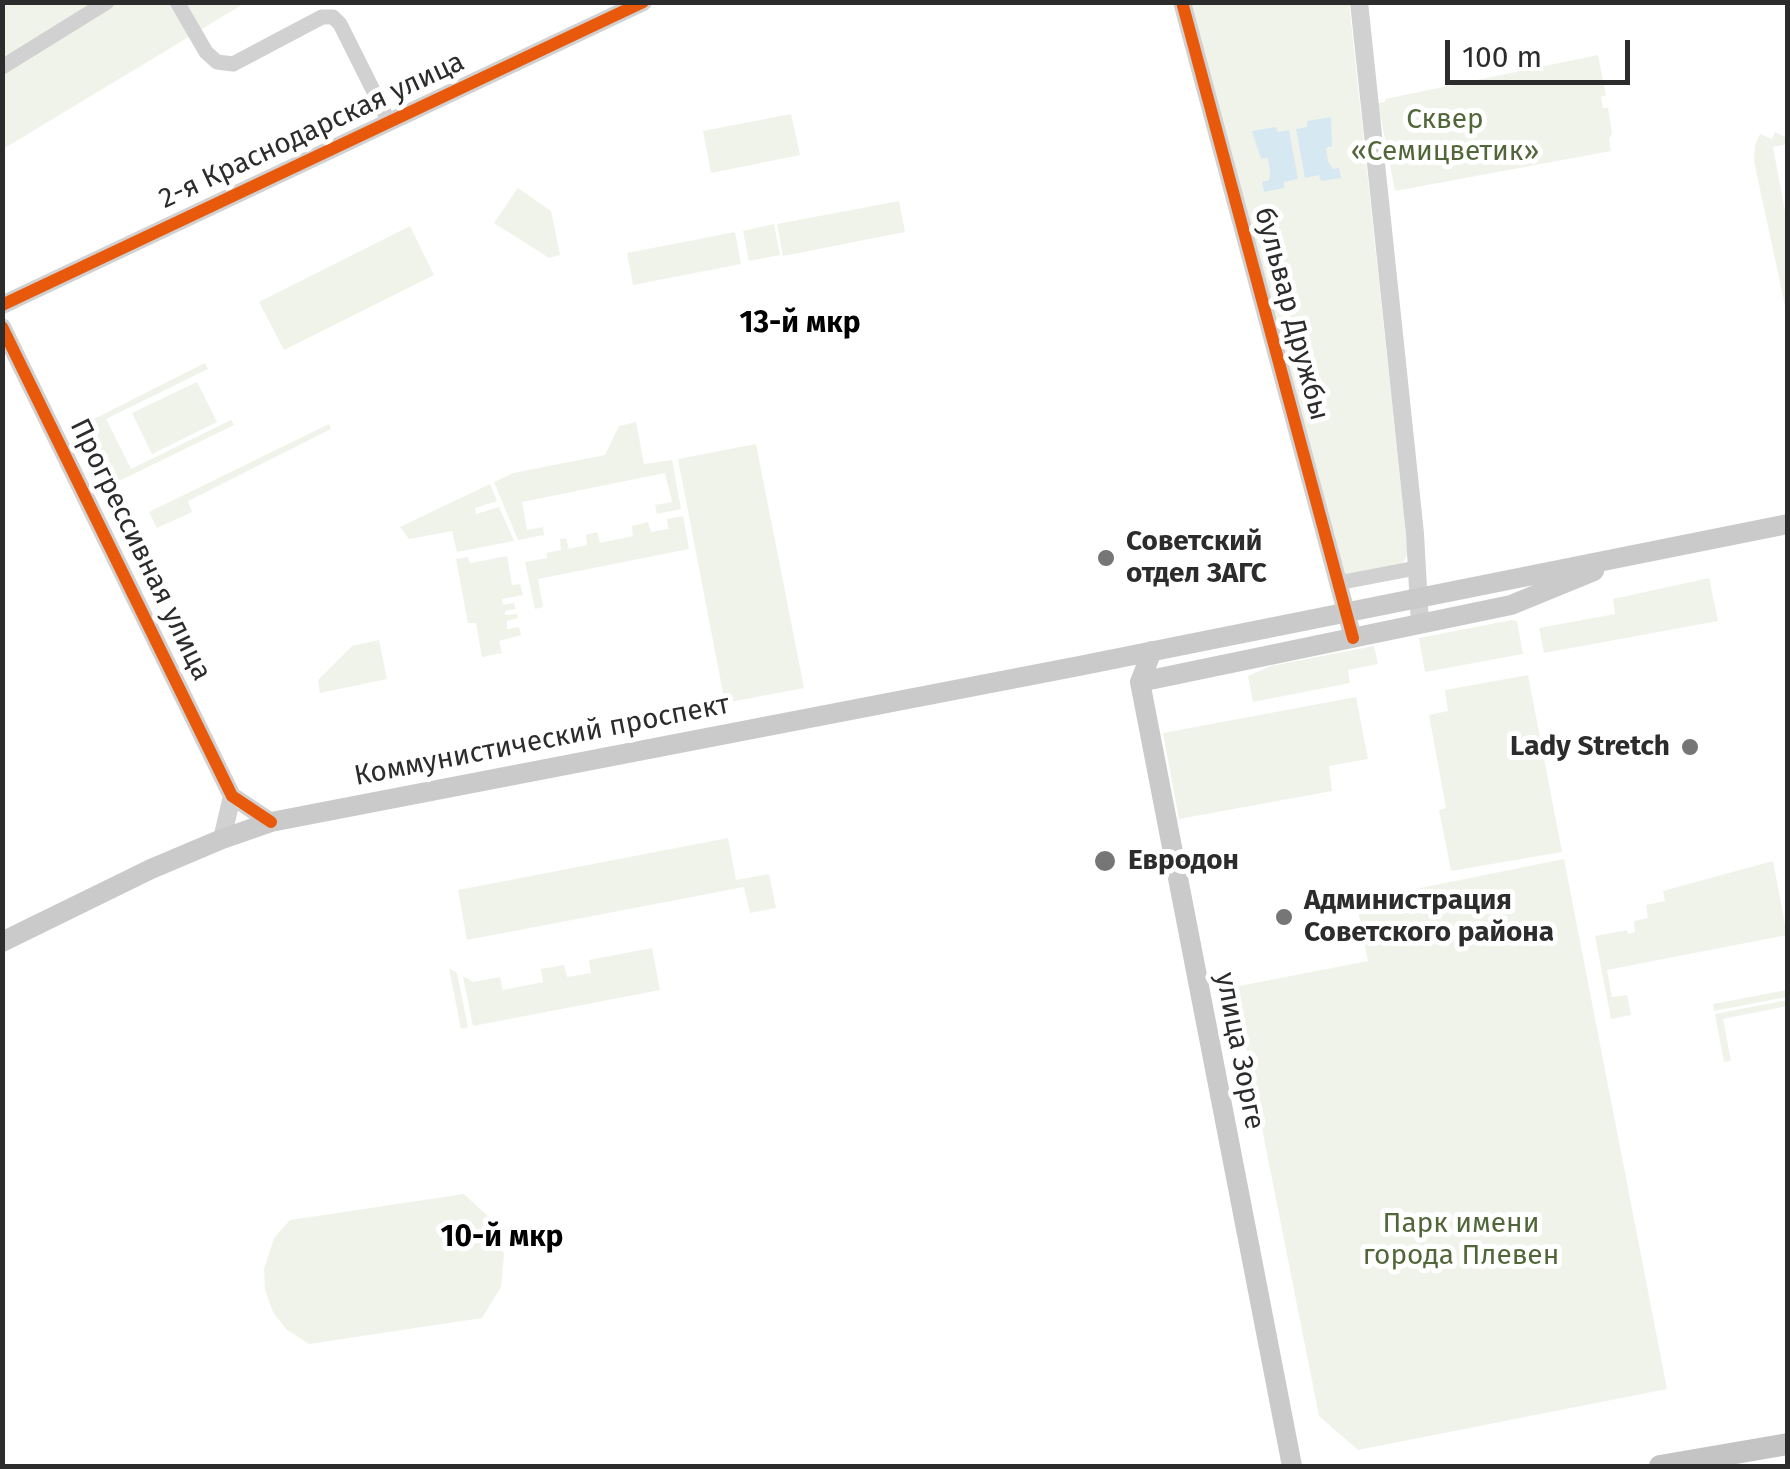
<!DOCTYPE html>
<meta charset="utf-8">
<style>
body{margin:0}
#map{position:relative;width:1790px;height:1469px;overflow:hidden;background:#fff;font-family:"Fira Sans",sans-serif}
canvas{display:block}
.frame{position:absolute;inset:0;border:5px solid #2c2c2c;pointer-events:none}
.scale{position:absolute;left:1445px;top:40px;width:185px;height:45px;box-sizing:border-box;border:5px solid #2c2c2c;border-top:0;padding-left:12px;font-size:30px;line-height:35px;white-space:nowrap;color:#2c2c2c;-webkit-text-stroke:8px #fff;paint-order:stroke}
</style>
<div id="map">
<canvas width="1790" height="1469"></canvas>
<div class="frame"></div>
<div class="scale">100 m</div>
</div>
<script>
const ctx = document.querySelector('canvas').getContext('2d');
ctx.lineJoin = 'round';
function fill(path, color) { ctx.fillStyle = color; ctx.fill(path, 'evenodd'); }
const shape = rows => new Path2D(rows.map(r => 'M' + r).join(''));
function strokePath(path, color, width, dash) { ctx.strokeStyle = color; ctx.lineWidth = width; ctx.lineCap = dash ? 'butt' : 'round'; ctx.setLineDash(dash || []); ctx.stroke(path); }
function label(font, color, halo, rows, align = 'center') {
  ctx.font = font + ' "Fira Sans",sans-serif'; ctx.lineWidth = 10; ctx.setLineDash([]); ctx.textBaseline = 'middle'; ctx.strokeStyle = halo; ctx.fillStyle = color; for (const [text, x, y, turn = 0] of rows) {
    ctx.save(); ctx.translate(x, y); ctx.rotate((+turn || 0) * Math.PI / 180); ctx.textAlign = isNaN(turn) ? turn : align; if (halo) ctx.strokeText(text, 0, 0); ctx.fillText(text, 0, 0); ctx.restore();
  }
}
fill(shape([
 [3,3,245,3,3,149],
 [1186,3,1349,3,1408,553,1403,563,1343,575],
 [1598,55,1606,95,1601,97,1603,108,1608,108,1612,134,1609,139,1611,151,1395,191,1378,103,1385,102,1385,99],
 [791,114,800,155,711,173,703,131],
 [1775,132,1787,138,1787,144,1773,147,1787,222,1787,315,1754,161,1755,145,1760,134,1772,139],
 [518,188,551,211,560,255,549,258,494,223],
 [899,201,905,232,783,256,777,224],
 [774,224,780,255,749,261,743,231],
 [410,226,434,275,284,350,259,302],
 [735,232,741,264,633,285,627,253],
 [205,363,208,369,106,419,131,469,231,420,234,425,113,484,125,517,115,522,70,431],
 [197,382,217,422,152,454,132,413],
 [636,422,644,464,672,460,681,509,657,514,655,505,672,502,665,473,522,502,527,530,543,527,544,535,518,540,494,482,513,473,605,455,619,426],
 [329,424,331,429,188,501,192,512,157,528,149,512],
 [756,444,804,688,725,703,678,459],
 [490,484,497,501,475,508,476,514,499,507,514,541,457,552,452,531,409,539,400,527],
 [683,516,689,549,538,579,543,607,535,609,525,562,547,558,547,553,561,550,560,539,566,538,569,549,587,545,586,535,597,532,600,543,633,536,632,526,648,522,651,532,668,529,667,519],
 [507,556,512,585,520,584,523,595,502,599,503,605,514,603,516,609,505,611,505,615,517,614,518,618,507,621,507,629,519,627,521,635,499,641,502,653,482,657,476,623,468,623,456,559,468,557,470,563],
 [1709,578,1718,621,1544,653,1539,628,1615,614,1613,599],
 [1512,620,1517,621,1523,654,1425,672,1419,638],
 [379,640,387,679,320,693,318,680,352,646],
 [1374,646,1378,664,1348,670,1350,683,1253,702,1248,676,1271,666],
 [1528,675,1562,852,1451,871,1439,810,1446,808,1429,715,1448,711,1445,690],
 [1356,697,1368,759,1329,766,1332,791,1179,819,1163,733],
 [728,838,736,880,769,874,776,908,750,913,744,887,467,940,458,890],
 [1564,859,1667,1389,1358,1450,1319,1416,1234,987,1368,961,1356,901],
 [1773,861,1787,935,1607,970,1612,997,1627,995,1631,1015,1611,1019,1595,936,1627,930,1628,934,1635,932,1634,921,1648,918,1646,905,1665,901,1663,891],
 [652,948,660,990,473,1026,463,976,473,982,500,977,503,990,543,982,541,969,564,965,567,977,591,973,589,960],
 [449,968,457,973,468,1027,461,1029],
 [1787,990,1787,997,1714,1011,1713,1004],
 [1787,1000,1787,1006,1723,1019,1731,1061,1724,1062,1715,1014],
 [464,1194,492,1220,504,1254,501,1287,482,1318,309,1344,287,1330,273,1312,265,1290,264,1269,274,1238,290,1220]
]), '#f0f3ea');
fill(shape([
 [1331,117,1332,146,1326,148,1328,161,1333,169,1339,168,1341,178,1321,181,1319,175,1305,178,1296,129,1307,127,1307,121],
 [1276,127,1278,132,1289,130,1298,179,1284,182,1284,188,1264,192,1262,182,1269,180,1270,171,1268,158,1261,159,1252,131]
]), '#d6e8f1');
strokePath(shape([
 [177,2,206,52,217,62,233,64,322,17,333,17,340,24,389,122],
 [2,67,107,2],
 [1338,583,1416,568]
]), '#d1d1d1', 15);
strokePath(shape([
 [1182,2,1353,638],
 [1359,2,1415,534,1420,624],
 [2,305,643,2],
 [2,327,232,796,271,822],
 [222,839,232,796]
]), '#d1d1d1', 18);
strokePath(shape([
 [1152,651,1140,682,1292,1466],
 [1140,682,1511,605,1594,571],
 [2,942,151,869,222,839,271,822,1079,666,1788,524]
]), '#cacaca', 20);
strokePath(shape([
 [1660,1466,1788,1444]
]), '#c4c4c4', 22);
strokePath(shape([
 [1182,2,1353,638],
 [2,305,643,2],
 [2,327,232,796,271,822]
]), '#e8590c', 12);
for (const [x, y, r, color] of [
 [1106,558,10,"#767676"],
 [1690,747,10,"#767676"],
 [1105,861,12,"#767676"],
 [1284,917,10,"#767676"]
]) { const dot = new Path2D(); dot.arc(x, y, r, 0, 2 * Math.PI); ctx.fillStyle = color; ctx.fill(dot); strokePath(dot, '#fff', 4); }
label('28px', '#526739', '#fff', [
 ["Сквер",1445,120],
 ["«Семицветик»",1445,152],
 ["Парк имени",1461,1224],
 ["города Плевен",1461,1256]
]);
label('28px', '#2c2c2c', '#fff', [
 ["2-я Краснодарская улица",312,131,-25],
 ["бульвар Дружбы",1291,314,75],
 ["Прогрессивная улица",140,550,64],
 ["Коммунистический проспект",542,741,-11],
 ["улица Зорге",1239,1051,79]
]);
label('bold 28px', '#2c2c2c', '#fff', [
 ["Советский",1126,542],
 ["отдел ЗАГС",1126,574],
 ["Lady Stretch",1670,747,"right"],
 ["Евродон",1128,861],
 ["Администрация",1304,901],
 ["Советского района",1304,933]
], 'left');
label('bold 30px', '#000', '#fff', [
 ["13-й мкр",800,324],
 ["10-й мкр",502,1238]
]);
</script>
